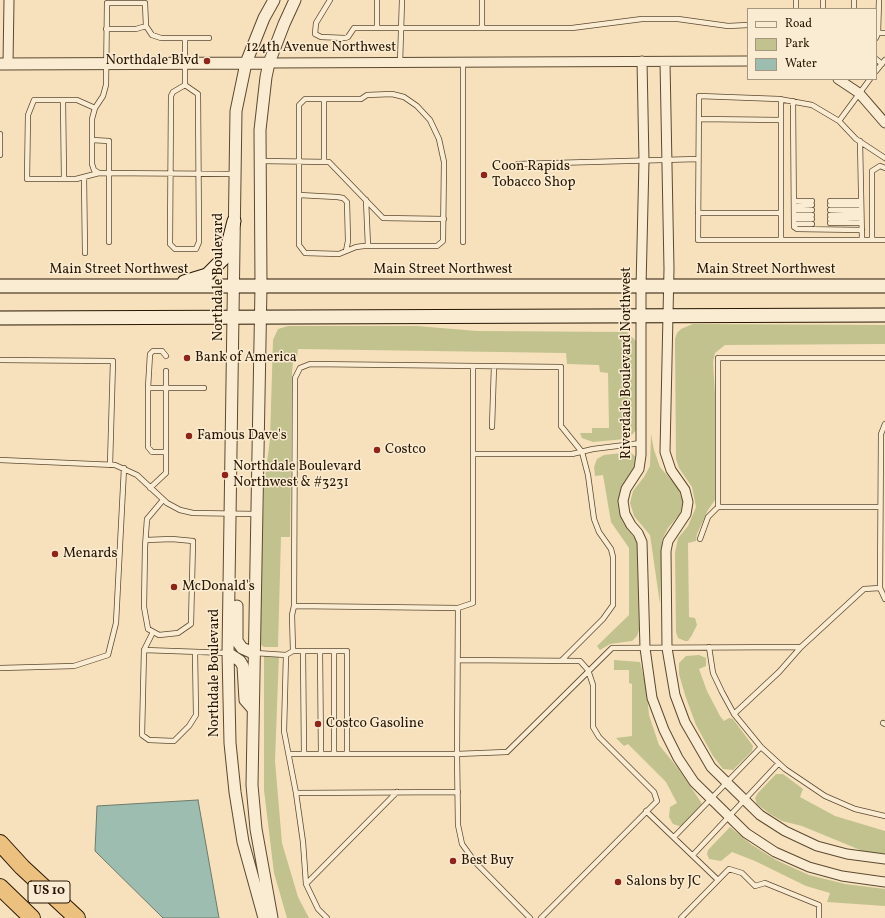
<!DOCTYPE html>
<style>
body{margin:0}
#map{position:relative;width:885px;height:918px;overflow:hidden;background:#f7e1bc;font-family:Vollkorn,serif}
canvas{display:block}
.legend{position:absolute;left:747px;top:8px;width:130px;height:72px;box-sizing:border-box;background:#faecd3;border:1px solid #a6967f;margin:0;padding:5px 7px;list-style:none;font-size:12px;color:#281602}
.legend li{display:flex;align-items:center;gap:8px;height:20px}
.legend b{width:20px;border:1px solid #a6967f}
</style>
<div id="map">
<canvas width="885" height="918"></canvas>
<ul class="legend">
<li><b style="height:5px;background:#faecd3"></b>Road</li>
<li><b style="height:11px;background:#c1c28e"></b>Park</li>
<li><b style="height:11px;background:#9dbdb1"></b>Water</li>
</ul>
</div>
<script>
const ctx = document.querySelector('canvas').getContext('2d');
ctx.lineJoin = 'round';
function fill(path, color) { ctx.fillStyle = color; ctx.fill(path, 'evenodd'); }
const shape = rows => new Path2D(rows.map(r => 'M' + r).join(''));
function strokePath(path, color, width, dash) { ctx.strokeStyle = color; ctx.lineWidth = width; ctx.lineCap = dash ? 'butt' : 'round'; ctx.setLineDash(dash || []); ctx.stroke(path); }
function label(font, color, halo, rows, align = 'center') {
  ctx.font = font + ' Vollkorn,serif'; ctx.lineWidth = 3; ctx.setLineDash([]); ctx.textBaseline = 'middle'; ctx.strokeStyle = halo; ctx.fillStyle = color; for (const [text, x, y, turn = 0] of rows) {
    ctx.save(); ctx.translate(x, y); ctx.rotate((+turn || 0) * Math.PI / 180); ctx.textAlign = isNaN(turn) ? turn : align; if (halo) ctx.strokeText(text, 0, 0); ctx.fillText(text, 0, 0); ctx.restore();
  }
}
fill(shape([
 [693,324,885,325,885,344,725,345,715,353,713,362,715,394,715,500,708,510,697,534,696,541,688,543,689,617,695,618,697,625,692,635,688,641,685,641,678,638,676,632,675,553,678,538,688,526,696,507,692,487,679,468,676,459,675,339,677,333,681,329],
 [288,326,417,326,477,331,627,332,637,342,637,429,631,436,625,439,593,442,582,438,580,433,592,433,592,428,609,428,608,373,600,372,599,365,567,364,566,353,298,349,297,357,293,363,292,372,290,537,281,537,278,647,264,647,260,644,261,590,264,486,270,439,273,340,278,329],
 [651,434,654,450,660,467,678,488,683,501,680,514,668,528,662,540,660,604,650,535,634,516,630,503,633,491,644,477,650,466],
 [630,452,636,457,635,467,621,488,618,502,623,522,638,543,639,630,637,636,632,641,610,644,600,650,597,646,629,615,629,548,611,522,603,475,595,476,594,467,597,459,604,455],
 [264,654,279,654,275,761,282,843,298,897,309,918,287,918,274,873,264,790],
 [699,655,706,658,706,666,699,669,707,691,720,716,724,721,729,718,733,719,753,746,752,751,733,770,723,769,713,756,696,725,685,695,679,674,679,663,686,656],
 [614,660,640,662,646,686,649,715,659,745,677,767,701,802,703,807,682,827,673,824,669,817,670,807,677,803,666,782,628,744,624,746,616,738,632,736,632,684,629,683,629,670,614,670],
 [776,774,783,774,803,789,800,797,835,816,885,831,885,854,865,852,802,826,782,821,770,814,757,804,755,798,758,793],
 [730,827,752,845,776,860,809,875,845,884,885,889,885,906,827,902,830,893,806,886,755,861,732,852,721,861,709,859,707,854,708,850]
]), '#c1c28e');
const water = shape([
 [198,800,219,918,163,918,95,851,97,806,198,800]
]);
fill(water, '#9dbdb1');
strokePath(water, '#6e7a6b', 1);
const service = shape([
 [330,0,316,23,315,34,321,37,345,38,348,37,354,28,572,28,642,19,678,19,728,26,748,25],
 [796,0,796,9],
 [823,0,823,9],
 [854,9,854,0],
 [377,28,377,0],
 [482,28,482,0],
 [106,29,136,29,146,26],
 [878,33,879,0],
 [209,38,161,38,152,35,146,26,145,3,107,3,106,85,103,96,95,108,92,119,92,164,94,170,99,173,235,174],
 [876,38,878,33,885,33],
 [876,59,882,64],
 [463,62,463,242],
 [400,63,402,0],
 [876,71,885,60],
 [185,85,173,92,171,96,170,244,175,249,196,249,199,242,198,94,185,85,185,38],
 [392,94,404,97,417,106,430,120,439,139,444,162,443,241,437,246,364,246,356,247,339,254,305,253,299,245,299,105,305,99,361,99,367,95,392,94],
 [324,99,324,162],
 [781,99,781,240],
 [63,100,64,179],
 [793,101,794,227,797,229,862,230],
 [95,108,77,100,34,100,28,115,27,179,76,179,99,173],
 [699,119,781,120],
 [839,121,870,79],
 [0,134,0,155],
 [92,140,109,141,109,242],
 [860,141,862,240],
 [885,158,856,139,839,121,812,105,779,99,699,96,698,240,885,240],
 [261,161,329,162,383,218,444,219],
 [518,164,698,159],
 [84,177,85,253],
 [299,195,337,197,343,198,347,202,348,241,346,251],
 [366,200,368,246],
 [794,201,812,201],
 [830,201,861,201],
 [830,205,861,205],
 [794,206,812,205],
 [794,210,812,210],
 [830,210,861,210],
 [698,213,781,213],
 [794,215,812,215],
 [830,215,861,214],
 [794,219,812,219],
 [830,219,861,218],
 [830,223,861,223],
 [794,224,812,224],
 [872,240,872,171,880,166,885,168],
 [0,360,113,361,110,465],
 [148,388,166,388,166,371],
 [885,424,881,434,880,588,885,599],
 [492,427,494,366],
 [166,452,152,452,148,447,148,388,150,354,153,351,162,351,166,356],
 [473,454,572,454,593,449,641,443],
 [0,460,115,465,137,475,167,503,180,510,193,513,256,514],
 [150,488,166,473,166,388,204,388],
 [718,507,718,358,885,358],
 [700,539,708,517,718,507,880,507],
 [146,540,172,539,193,541,191,624,178,633,159,635,148,629,144,607,145,547,147,519,163,500],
 [294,606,458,608],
 [153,632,144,650,228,653],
 [709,647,713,673,722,692,734,714,761,747,785,769,825,796,855,809,885,816],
 [144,650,142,735,149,740,174,741,189,726,196,715,195,652],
 [293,651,347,651,347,754],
 [303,651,304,754],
 [320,651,321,754],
 [334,651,334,754],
 [255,653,286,655],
 [458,660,580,661,588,670,593,685,593,727,599,737,654,792,657,801,541,918],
 [0,668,74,666,108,655,116,623,124,468],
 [734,714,779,672,801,647],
 [883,723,885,724],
 [290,754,457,754,458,608,473,603,473,366],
 [296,793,458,792],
 [646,811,718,880],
 [674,837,761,747],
 [693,855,778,764],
 [306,884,397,792],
 [327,918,318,909,306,884,303,842,296,793,284,731,286,655,293,651,292,615,294,606,295,378,300,368,310,364,561,367,561,426,582,452,588,475,594,519,599,532,611,549,613,557,613,605,603,619,562,660],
 [530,918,475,862,462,844,458,825,457,754,507,752,612,648,801,647,864,589,880,588],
 [681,918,729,869,742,873,755,886,765,883,819,905,819,918]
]);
const minor = shape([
 [642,61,644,161,641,287,641,455,639,469,626,489,623,501,625,514,631,525,638,533,642,542,645,648,652,698,664,730,678,758,694,782,746,833,775,852,809,867,842,876,885,882],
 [665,62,669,269,665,452,671,470,685,490,688,502,686,514,668,541,666,551,667,648,675,695,685,722,711,767,760,815,785,831,817,846,847,854,885,859],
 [269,63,748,61],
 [8,64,9,0],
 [838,79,859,93,885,123]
]);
const tertiary = shape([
 [0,64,269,63],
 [237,606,237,641,242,648,253,653],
 [228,653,240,661,243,666,245,700,252,708],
 [264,918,243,842,235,792,230,743,228,653,236,111,246,63,264,18,274,0],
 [272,918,256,829,252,785,261,286,260,130,266,77,269,63,284,24,295,0]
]);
const secondary = shape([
 [184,282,207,275,225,257,234,221],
 [0,286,885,286],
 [0,318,885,315]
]);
const motorway = shape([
 [0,843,22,867,77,918],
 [0,887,32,918]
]);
strokePath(service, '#5c4930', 6);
strokePath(minor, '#5c4930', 11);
strokePath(tertiary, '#5c4930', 13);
strokePath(secondary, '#281602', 15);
strokePath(motorway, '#281602', 18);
strokePath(service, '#faecd3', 4.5);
strokePath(minor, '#faecd3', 9);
strokePath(tertiary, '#faecd3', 11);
strokePath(secondary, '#faecd3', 13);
strokePath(motorway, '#ecc07e', 16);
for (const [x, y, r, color] of [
 [207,61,4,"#8f2418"],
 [484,175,4,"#8f2418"],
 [187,358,4,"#8f2418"],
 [189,436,4,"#8f2418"],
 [377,450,4,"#8f2418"],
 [225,475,4,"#8f2418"],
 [55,554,4,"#8f2418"],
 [174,587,4,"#8f2418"],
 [318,724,4,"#8f2418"],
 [453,861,4,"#8f2418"],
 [618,882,4,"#8f2418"]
]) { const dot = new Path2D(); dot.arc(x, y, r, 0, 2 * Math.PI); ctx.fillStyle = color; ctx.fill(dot); strokePath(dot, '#faecd3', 1.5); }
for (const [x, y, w] of [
 [49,892,42]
]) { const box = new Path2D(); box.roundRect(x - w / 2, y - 11, w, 22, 3); ctx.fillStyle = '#faecd3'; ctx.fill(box); strokePath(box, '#281602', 1); }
label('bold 13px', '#281602', null, [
 ["US 10",49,892]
]);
label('14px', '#281602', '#faecd3', [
 ["124th Avenue Northwest",321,48],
 ["Main Street Northwest",119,270],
 ["Main Street Northwest",443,270],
 ["Main Street Northwest",766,270],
 ["Northdale Boulevard",219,277,-90],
 ["Riverdale Boulevard Northwest",627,363,-90],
 ["Northdale Boulevard",215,673,-90]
]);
label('14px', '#281602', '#faecd3', [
 ["Northdale Blvd",199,61,"right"],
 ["Coon Rapids",492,167],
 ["Tobacco Shop",492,183],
 ["Bank of America",195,358],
 ["Famous Dave's",197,436],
 ["Costco",385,450],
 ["Northdale Boulevard",233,467],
 ["Northwest & #3231",233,483],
 ["Menards",63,554],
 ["McDonald's",182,587],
 ["Costco Gasoline",326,724],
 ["Best Buy",461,861],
 ["Salons by JC",626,882]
], 'left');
</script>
